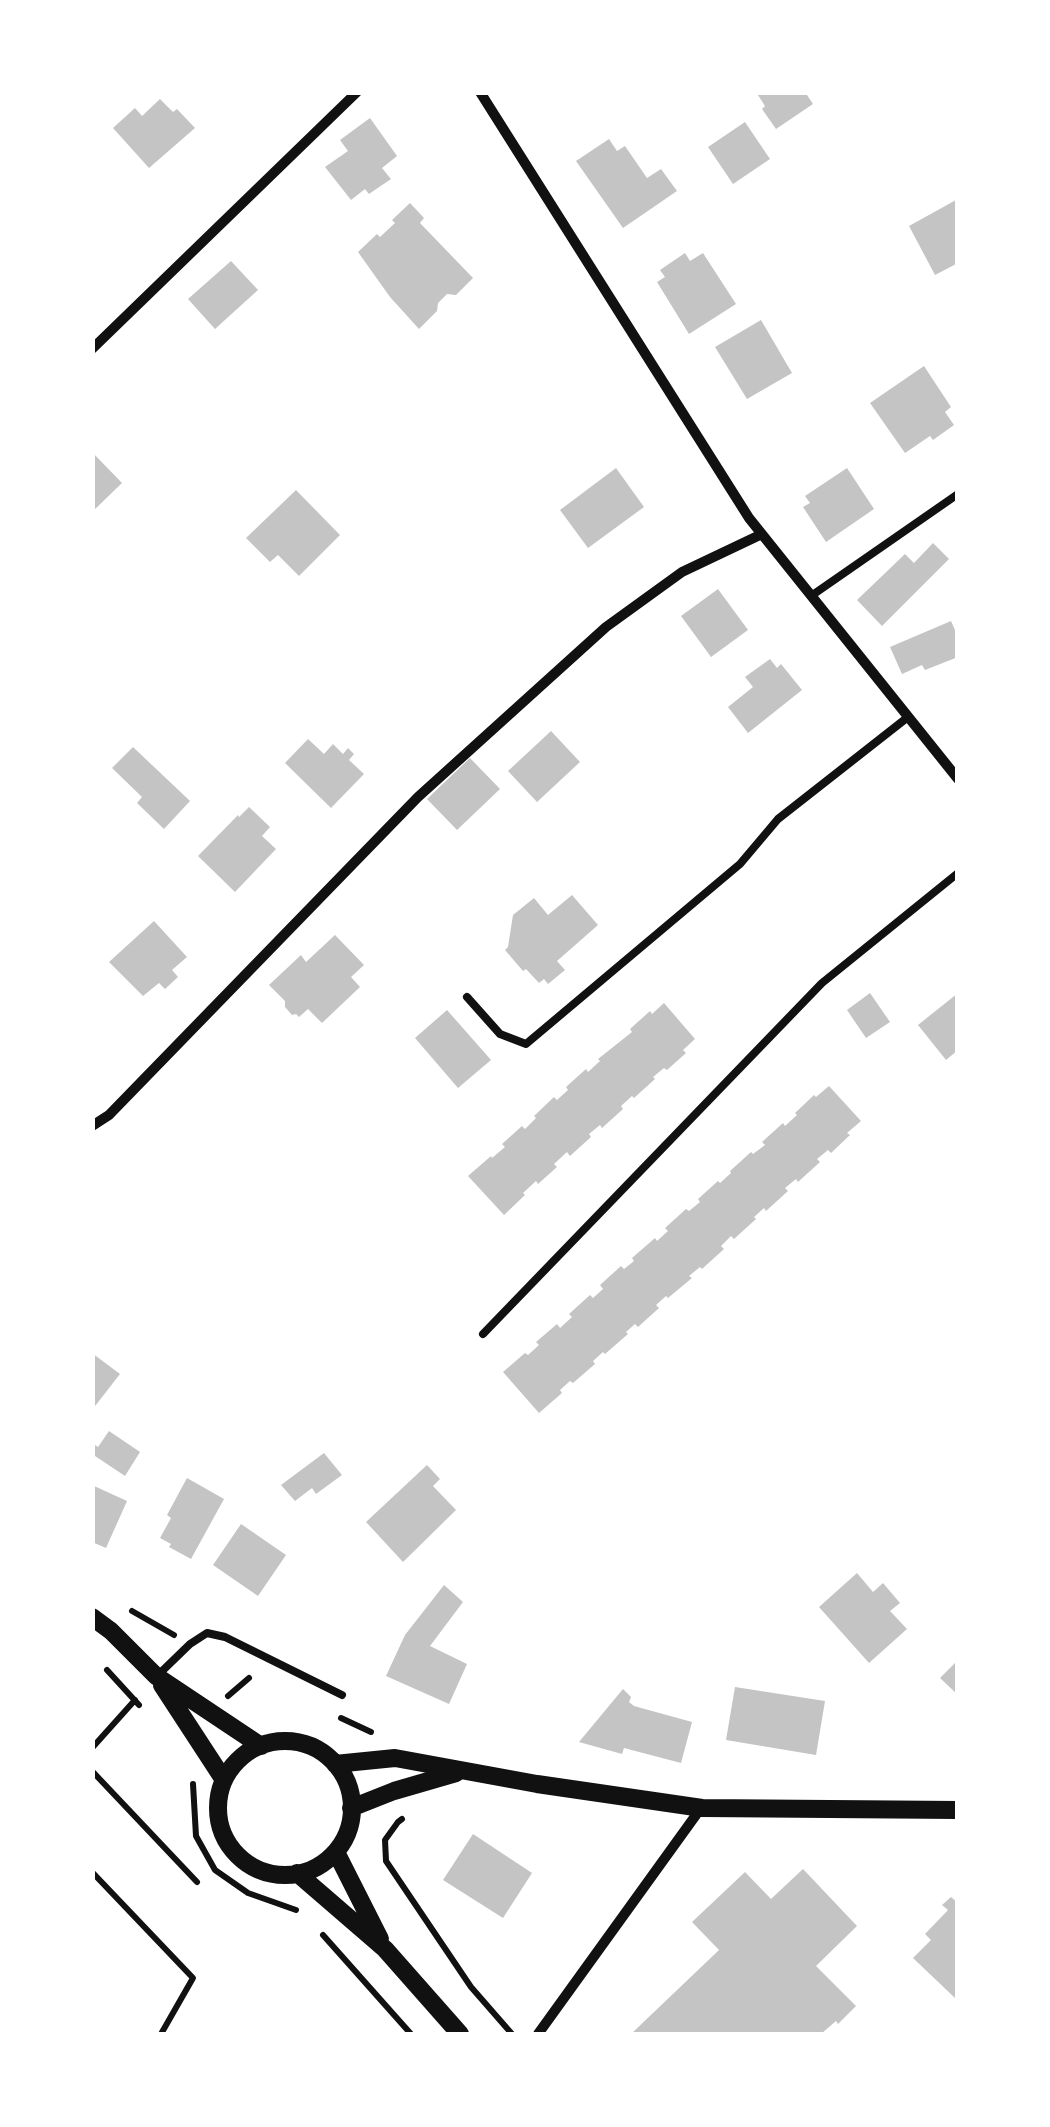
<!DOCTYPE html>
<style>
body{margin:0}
#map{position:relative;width:1050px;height:2127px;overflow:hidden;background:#fff;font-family:"DM Sans",sans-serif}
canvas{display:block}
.frame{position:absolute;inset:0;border:95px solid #fff;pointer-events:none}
</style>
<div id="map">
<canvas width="1050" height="2127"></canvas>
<div class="frame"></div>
</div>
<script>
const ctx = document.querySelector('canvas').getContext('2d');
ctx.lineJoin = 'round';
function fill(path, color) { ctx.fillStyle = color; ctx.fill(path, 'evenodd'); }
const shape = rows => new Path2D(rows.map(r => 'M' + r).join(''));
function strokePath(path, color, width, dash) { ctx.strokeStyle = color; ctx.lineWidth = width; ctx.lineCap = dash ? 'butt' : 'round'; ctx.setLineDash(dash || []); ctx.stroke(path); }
fill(shape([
 [756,92,805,92,813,104,776,129,762,109,765,106],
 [160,99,173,112,177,109,195,128,149,168,113,128,135,108,142,116],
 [370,118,397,156,382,168,391,179,369,194,365,189,351,200,325,167,348,151,340,140],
 [745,122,770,159,733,184,708,147],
 [609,139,617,151,625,146,647,178,661,169,677,191,623,228,576,161],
 [956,200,958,263,935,275,909,226],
 [410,203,424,218,420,223,473,278,456,295,447,294,438,303,437,311,419,329,390,297,358,252,377,234,380,237,395,223,392,220],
 [685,253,690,261,703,253,736,304,689,334,657,282,665,277,660,270],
 [231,261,258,290,215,329,188,299],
 [761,320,792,373,747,399,715,347],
 [924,366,951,407,945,412,954,425,933,440,930,436,905,453,870,403],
 [92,452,122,483,92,512],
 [616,468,644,507,588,548,560,510],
 [847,468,874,509,826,542,803,507,810,503,805,496],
 [296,490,340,535,299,576,278,555,270,562,246,538],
 [933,543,949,559,882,626,857,600,905,554,914,563],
 [718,589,748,630,711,657,681,616],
 [951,621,958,637,958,657,925,670,922,665,902,674,890,647],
 [770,659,777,668,781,664,802,690,748,733,728,707,753,687,745,677],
 [551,731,580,762,537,802,508,771],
 [308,739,324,754,333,744,343,754,348,748,354,754,349,760,364,774,331,808,285,763],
 [133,747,190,801,164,829,137,803,142,797,112,768],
 [470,758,500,789,457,830,427,799],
 [249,807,270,827,262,836,276,849,235,892,198,856,238,815,239,817],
 [572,895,598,925,557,961,565,970,548,984,544,979,539,983,526,969,523,971,505,950,508,947,513,915,534,898,548,915],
 [154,921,187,957,172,970,178,977,165,989,159,983,143,996,109,962],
 [335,935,364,965,351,977,360,987,322,1023,308,1009,299,1017,296,1014,292,1015,285,1007,285,1001,269,985,301,955,306,962],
 [870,993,890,1022,866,1038,847,1010],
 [958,993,958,1050,946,1060,918,1025],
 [664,1003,695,1039,683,1050,686,1053,667,1070,664,1068,653,1077,655,1079,634,1098,632,1096,621,1106,623,1109,602,1128,600,1125,589,1134,591,1137,570,1156,567,1152,554,1164,557,1167,538,1184,536,1181,523,1193,525,1195,504,1215,468,1176,491,1156,492,1158,505,1147,502,1144,522,1126,525,1129,536,1118,534,1116,554,1097,557,1100,568,1090,566,1087,586,1069,588,1072,600,1061,598,1059,632,1032,630,1029,650,1011,652,1014],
 [447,1010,491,1060,458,1088,415,1038],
 [829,1086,861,1121,847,1133,850,1135,831,1153,828,1150,817,1159,820,1162,798,1182,796,1179,785,1188,788,1191,766,1211,764,1208,754,1217,756,1219,734,1239,731,1236,721,1246,724,1249,702,1269,700,1267,689,1276,692,1278,668,1298,666,1296,656,1305,659,1308,638,1327,635,1324,626,1332,628,1334,605,1354,603,1352,593,1361,595,1364,573,1383,570,1381,560,1390,562,1393,539,1413,503,1372,525,1353,528,1355,539,1345,536,1342,557,1324,560,1328,572,1317,569,1314,590,1295,593,1298,603,1289,600,1285,621,1266,624,1269,634,1261,632,1258,655,1238,657,1241,668,1231,665,1228,686,1209,689,1211,700,1202,698,1199,718,1181,720,1183,731,1173,730,1171,751,1152,753,1154,765,1145,762,1142,783,1123,785,1126,797,1115,795,1113,814,1095,816,1097],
 [92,1353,120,1374,92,1410],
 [109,1431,140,1452,125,1476,92,1454,92,1443,98,1447],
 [324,1453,342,1475,316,1494,312,1488,295,1501,281,1485],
 [427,1465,440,1479,433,1486,456,1510,403,1562,366,1522],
 [187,1478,224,1499,191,1559,169,1547,171,1544,160,1538,171,1518,167,1515],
 [92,1485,127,1501,106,1548,92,1542],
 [241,1524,286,1555,258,1596,213,1565],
 [857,1573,873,1592,883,1583,900,1603,890,1611,907,1629,869,1663,819,1607],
 [444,1585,463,1602,430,1646,467,1664,449,1704,386,1676,405,1635],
 [958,1660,958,1695,940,1678],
 [735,1687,825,1701,816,1755,726,1740],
 [623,1689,631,1697,629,1702,634,1706,692,1722,681,1763,624,1748,622,1754,579,1742],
 [473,1834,532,1873,503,1918,443,1880],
 [803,1869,857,1926,816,1966,856,2006,838,2024,836,2021,821,2034,631,2034,719,1950,692,1922,745,1872,771,1899],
 [951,1897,958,1903,958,1995,955,1998,913,1958,931,1940,925,1934,948,1910,942,1905]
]), '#c4c4c4');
strokePath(shape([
 [132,1611,174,1635],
 [107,1670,139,1705],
 [228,1696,249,1678],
 [341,1718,371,1732],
 [92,1748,135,1700],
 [92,1771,197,1882],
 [193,1784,196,1836,215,1870,248,1893,296,1910],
 [402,1819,398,1822,385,1840,386,1861,471,1987,512,2034],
 [92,1872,193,1978,161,2034],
 [323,1935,411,2034]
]), '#111', 6);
strokePath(shape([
 [811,596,958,494],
 [467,997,500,1034,526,1044,740,864,778,819,908,717],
 [483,1334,822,983,958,873],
 [157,1676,190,1644,207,1633,225,1637,342,1695]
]), '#111', 8);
strokePath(shape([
 [480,92,749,518,958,779],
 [92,349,357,92],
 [92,1126,109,1115,418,797,606,627,682,572,762,534],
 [538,2034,701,1808]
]), '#111', 10);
strokePath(shape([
 [92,1617,111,1631,156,1676,261,1746],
 [162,1685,224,1780],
 '218 1808a67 67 0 1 1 134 0a67 67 0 1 1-134 0Z',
 [335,1764,395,1758,537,1784,702,1808,958,1810],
 [351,1808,394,1791,456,1773],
 [336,1852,380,1939],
 [297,1873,385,1949,460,2034]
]), '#111', 18);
</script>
